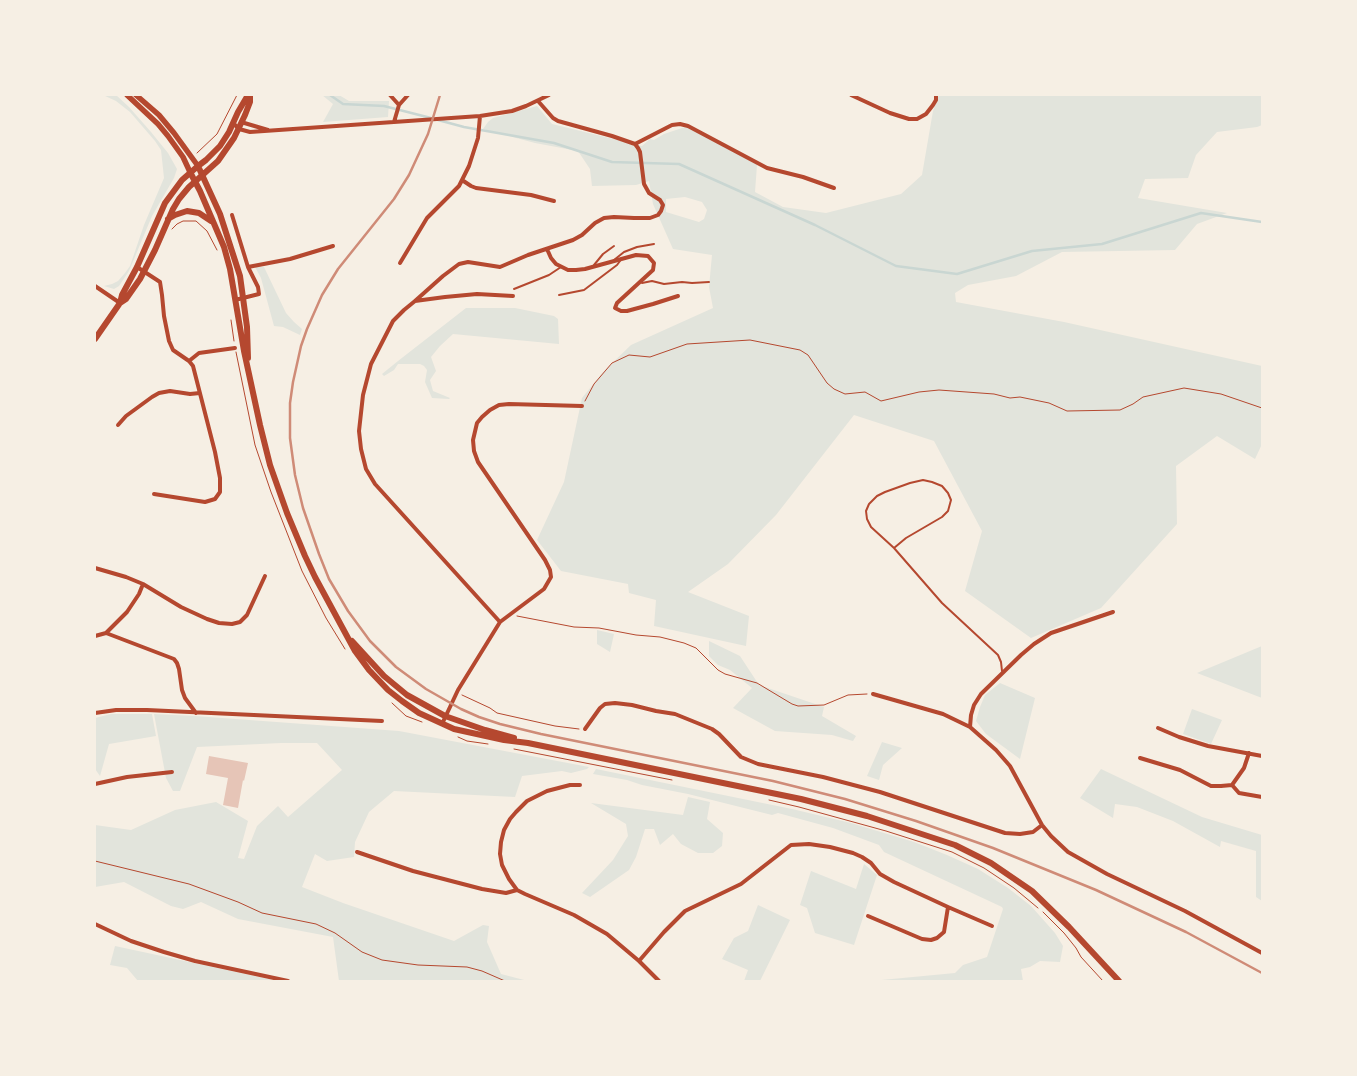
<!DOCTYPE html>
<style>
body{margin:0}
#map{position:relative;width:1357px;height:1076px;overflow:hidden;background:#f6efe4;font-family:"Work Sans",sans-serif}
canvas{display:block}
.frame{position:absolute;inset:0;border:96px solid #f6efe4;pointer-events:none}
</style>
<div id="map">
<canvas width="1357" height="1076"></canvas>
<div class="frame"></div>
</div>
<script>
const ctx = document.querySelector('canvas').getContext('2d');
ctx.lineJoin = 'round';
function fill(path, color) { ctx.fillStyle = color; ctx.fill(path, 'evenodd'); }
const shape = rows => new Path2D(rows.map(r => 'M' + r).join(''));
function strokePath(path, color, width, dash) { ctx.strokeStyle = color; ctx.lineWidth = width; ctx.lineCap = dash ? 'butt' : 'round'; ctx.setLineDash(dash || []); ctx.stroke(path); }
fill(shape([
 [103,95,116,95,129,107,151,132,168,153,177,169,174,178,152,216,129,271,119,286,114,289,104,286,112,284,118,281,125,273,130,266,144,225,164,178,161,150,155,141,130,112,116,101],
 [322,95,339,95,349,101,389,101,388,117,323,122,333,104],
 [939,95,1262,95,1262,125,1257,127,1217,132,1196,155,1188,178,1145,179,1138,198,1227,213,1197,224,1175,250,1062,252,1016,276,968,285,955,293,956,302,1064,322,1262,366,1262,444,1255,459,1217,436,1176,466,1177,524,1101,608,1031,638,965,591,982,531,934,441,854,415,776,515,728,564,688,592,749,616,746,646,654,626,656,600,629,593,628,584,561,571,537,540,564,482,582,398,603,372,631,345,713,308,709,287,712,255,673,249,653,204,649,181,636,185,592,186,590,169,578,151,535,143,483,129,488,122,493,118,537,106,552,124,642,146,650,139,654,140,664,134,685,127,699,131,757,165,755,192,783,207,826,213,901,194,922,175,933,111],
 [685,197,702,202,707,210,704,219,699,222,666,212,666,199],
 [255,267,264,267,286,313,294,322,302,329,300,335,283,327,274,326,261,278],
 [466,308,515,308,554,316,558,319,559,344,453,334,440,346,431,357,436,371,430,380,433,391,450,398,449,399,432,398,425,382,427,370,424,366,420,364,398,364,394,370,384,376,382,374,398,361],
 [597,630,614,634,610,652,597,644],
 [709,641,740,656,759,685,824,707,822,716,856,736,853,741,832,735,775,731,733,708,752,688,730,670,718,665,709,656],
 [1262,646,1262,698,1197,673],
 [1000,683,1035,698,1020,759,986,734,976,721,980,707,985,695],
 [1192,709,1222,720,1211,744,1183,734],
 [111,714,152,714,156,736,109,744,100,776,95,769,95,718],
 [154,714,195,716,399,731,589,767,587,769,571,773,562,771,522,776,515,797,394,791,369,812,355,842,354,857,327,861,315,854,302,887,343,903,454,941,483,925,489,926,487,942,501,974,528,981,339,981,333,937,238,919,201,902,183,909,171,906,124,882,95,887,95,825,131,830,175,810,216,802,248,821,238,858,244,859,257,826,278,806,288,817,342,770,317,743,281,743,197,747,180,791,173,791,166,778],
 [882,742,902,748,883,765,879,780,867,776],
 [596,769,792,809,851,823,914,842,947,855,978,869,1008,888,1031,906,1055,933,1063,946,1060,962,1040,961,1030,967,1021,969,1023,981,871,981,955,973,963,965,987,957,1003,909,1002,907,884,852,879,845,833,828,778,813,772,815,688,794,642,785,627,780,593,774],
 [1101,769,1202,817,1262,835,1262,901,1256,897,1256,851,1221,841,1220,847,1173,821,1137,807,1115,804,1113,818,1080,798],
 [688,797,710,802,707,819,723,833,722,846,713,853,698,853,681,844,673,834,660,845,654,829,645,829,636,857,629,870,590,897,582,893,613,860,628,836,626,824,591,803,683,815],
 [864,864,877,875,854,945,815,933,807,908,800,905,811,871,856,889],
 [758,905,790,920,760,981,744,981,748,970,722,959,734,938,748,931],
 [115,946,278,981,138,981,127,968,110,965]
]), '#e2e4dc');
strokePath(shape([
 [330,95,343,104,384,106,431,118],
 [438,120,464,127,554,143,612,162,679,164,815,225,896,266,957,274,1032,251,1102,244,1201,213,1262,222]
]), '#c9d6d2', 2.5);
fill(shape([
 [209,756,248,763,244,781,243,780,238,808,223,805,228,778,206,774]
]), '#e6c5b7');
strokePath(shape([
 [197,153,217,134,237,95],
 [172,229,177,224,183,221,196,221,207,231,217,250],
 [231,320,234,341],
 [236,352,255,445,271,492,302,571,326,618,345,649],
 [585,401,594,384,612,363,629,355,650,357,687,344,750,340,800,350,808,355,827,383,834,389,845,394,865,392,881,401,919,392,939,390,994,394,1010,398,1020,397,1049,403,1067,411,1120,410,1133,404,1143,397,1184,388,1221,394,1262,408],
 [517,616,574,627,599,628,636,635,660,637,684,643,696,648,718,670,725,674,757,683,792,704,798,706,824,705,848,695,867,694],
 [462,695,490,708,497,713,555,726,579,729],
 [392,703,406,716,422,722],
 [458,737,467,741,488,744],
 [514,749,672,780],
 [769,800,799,807,886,831,952,852,984,868,1014,888,1038,908],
 [95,861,189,884,238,902,262,913,316,924,335,933,362,952,382,960,418,965,467,967,482,971,505,981],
 [1043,912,1064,933,1076,948,1081,957,1103,981]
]), '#b5482f', 1);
strokePath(shape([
 [614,260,624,252,637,247,654,244],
 [594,265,603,254,614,246],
 [642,283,652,281,664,284,682,282,692,283,709,282],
 [514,289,549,275,561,267],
 [559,295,584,290,617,265,620,261],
 [894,548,906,538,942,517,948,511,951,500,948,493,942,486,932,482,923,480,910,483,885,492,877,496,869,504,866,511,867,519,871,527,894,548,942,603,998,655,1001,662,1002,671]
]), '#b5482f', 2);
strokePath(shape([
 [390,95,399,105],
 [851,95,890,113,909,119,917,119,926,114,933,105,936,100,936,95],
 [241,122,268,130],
 [394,122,399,105,408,95],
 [233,123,239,129,250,132,480,116,512,111,526,106,549,95],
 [635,144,672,125,680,124,688,126,767,168,803,177,834,188],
 [462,180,471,186,476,188,531,195,554,201],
 [232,215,248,267,258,287,259,294,235,300],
 [547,249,551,258,556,264,568,270,576,270,585,269,636,255,648,256,654,263,653,270,617,303,615,308,621,311,627,311,653,304,678,296],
 [400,263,427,218,459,186,469,166,478,138,480,116],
 [137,267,157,280,160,282,162,295,164,316,169,341,173,350,189,361,193,366,215,452,220,478,220,492,215,499,205,502,154,494],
 [248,267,290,259,333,246],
 [95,286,120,303],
 [415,301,443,276,459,264,468,262,500,267,528,255,573,240,582,235,595,223,604,218,614,217,634,218,650,218,658,215,661,211,663,205,660,200,649,193,644,184,640,152,638,148,635,144,612,136,558,121,553,118,538,101],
 [189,361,199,353,235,348],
 [118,425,126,416,152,397,159,393,170,391,190,394,200,393],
 [95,568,126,577,143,584,181,607,207,619,219,623,232,624,240,622,247,615,265,576],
 [1113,612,1051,633,1034,644,1021,655,981,694,974,705,971,715,970,727,996,750,1010,766,1042,825,1051,836,1068,852,1107,874,1185,911,1262,953],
 [500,622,375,484,366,469,361,449,359,431,363,395,371,364,393,321,404,310,415,301,445,297,477,294,513,296],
 [106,633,127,612,139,594,143,584],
 [95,636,106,633,174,659,177,663,179,669,182,690,185,698,196,713],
 [873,694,943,714,970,727],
 [95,713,116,710,147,710,382,721],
 [442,724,458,690,500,622,544,589,551,577,550,570,545,560,478,462,474,451,473,440,477,423,482,417,490,410,499,405,509,404,582,406],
 [1158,728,1179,737,1208,746,1262,756],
 [585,729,600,708,605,704,615,703,632,705,656,711,675,714,712,729,719,734,741,757,758,764,823,777,880,792,1005,833,1020,834,1033,832,1042,825],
 [1140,758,1180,770,1211,786,1221,786,1232,785,1244,768,1249,753],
 [95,784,127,777,172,772],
 [580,785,570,785,547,791,527,801,516,812,510,819,504,830,501,842,500,854,502,865,509,879,517,890,525,894,574,915,607,934,639,961,659,981],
 [1232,785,1239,793,1262,797],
 [357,852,413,871,482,889,506,893,517,890],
 [948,907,992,926],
 [95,924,131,941,164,952,195,961,288,981],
 [639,961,664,932,685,911,741,884,791,845,809,844,830,847,853,853,862,857,871,863,880,874,894,882,948,907,944,932,937,938,931,940,922,939,868,916]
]), '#b5482f', 4);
strokePath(shape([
 [127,95,158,124,168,136,183,157,190,172],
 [136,95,159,115,174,133,198,166]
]), '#b5482f', 5.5);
strokePath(shape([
 [198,166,220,214,240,276,247,327,248,358],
 [190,172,200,191,224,247,230,269,244,351,260,425,270,465,287,513,305,556,315,577,355,651,369,670,388,690,402,701,419,713,454,729,504,740,528,743,801,799,867,816,955,845,991,863,1032,891,1069,927,1119,981],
 [168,219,175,215,187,211,199,213,211,221],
 [120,303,122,295,137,267,165,203,182,180,198,166,206,160,220,146,229,132,238,112,248,95],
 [95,339,120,303,126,299,140,279,155,250,173,209,179,199,189,187,218,161,234,138,245,115,250,102,250,95],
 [352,641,384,676,407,695,445,716,485,730,514,738]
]), '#b5482f', 6);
strokePath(shape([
 [440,95,428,134,409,175,394,199,338,269,322,295,307,329,301,346,293,382,290,403,290,438,295,475,303,508,319,554,329,579,348,611,370,641,396,667,426,689,461,709,479,717,500,724,541,734,773,781,845,799,916,821,993,848,1096,890,1186,932,1262,973]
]), '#cf8b77', 2.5);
</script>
